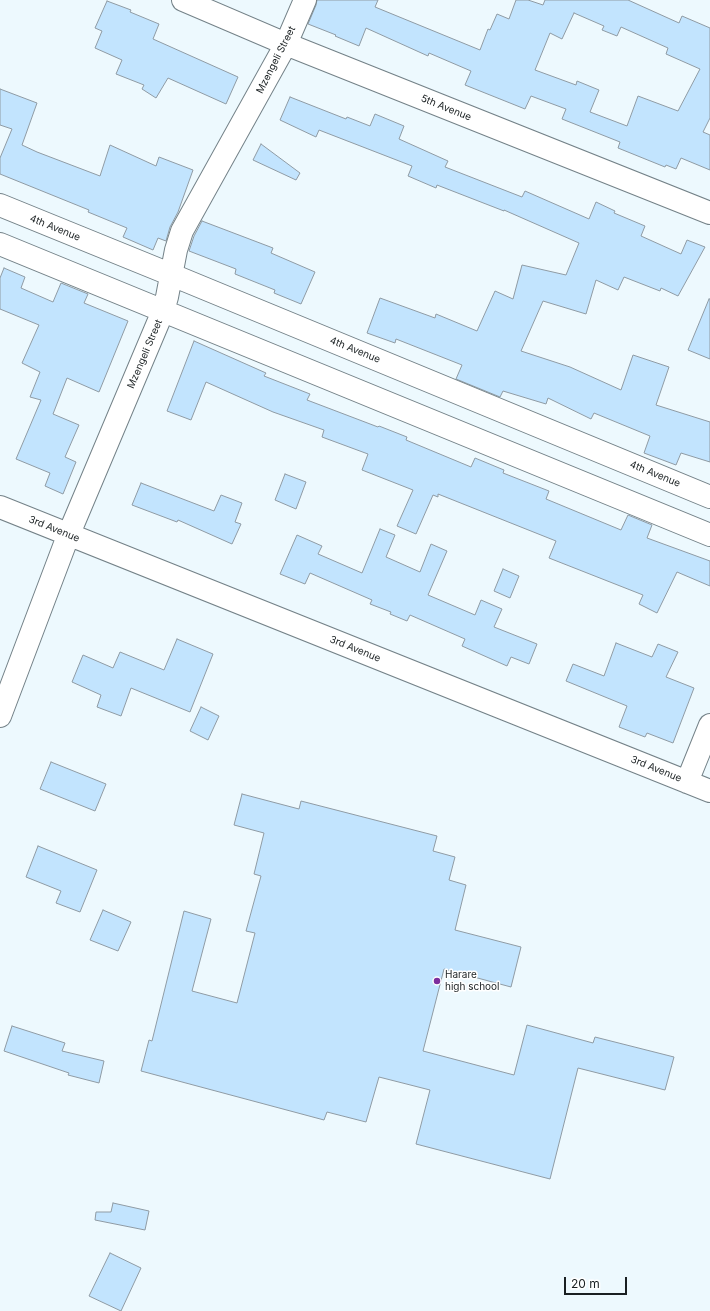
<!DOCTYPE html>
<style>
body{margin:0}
#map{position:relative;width:710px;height:1311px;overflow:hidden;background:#edf9fe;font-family:Inter,sans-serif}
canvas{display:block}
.scale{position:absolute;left:564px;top:1277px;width:63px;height:18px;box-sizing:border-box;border:2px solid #1a2022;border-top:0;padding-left:5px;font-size:12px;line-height:14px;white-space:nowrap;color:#1a2022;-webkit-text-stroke:3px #fff;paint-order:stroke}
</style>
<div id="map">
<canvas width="710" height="1311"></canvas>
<div class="scale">20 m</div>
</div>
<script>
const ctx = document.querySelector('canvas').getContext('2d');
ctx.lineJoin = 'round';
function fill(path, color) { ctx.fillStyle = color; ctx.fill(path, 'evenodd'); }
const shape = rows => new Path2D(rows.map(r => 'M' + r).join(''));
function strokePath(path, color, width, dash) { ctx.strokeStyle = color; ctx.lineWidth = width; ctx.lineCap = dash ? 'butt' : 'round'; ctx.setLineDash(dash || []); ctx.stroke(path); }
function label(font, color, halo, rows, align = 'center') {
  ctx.font = font + ' Inter,sans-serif'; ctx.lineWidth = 3; ctx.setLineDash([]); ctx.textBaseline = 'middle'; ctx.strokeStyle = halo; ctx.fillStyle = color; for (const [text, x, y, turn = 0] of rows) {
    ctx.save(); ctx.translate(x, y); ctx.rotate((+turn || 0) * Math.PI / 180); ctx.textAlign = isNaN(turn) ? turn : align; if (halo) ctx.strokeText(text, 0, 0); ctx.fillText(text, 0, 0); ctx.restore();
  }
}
const building = shape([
 [317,0,378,0,375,7,480,50,488,29,490,30,497,14,509,19,516,0,528,0,543,5,545,0,628,0,679,23,682,16,710,28,710,118,703,132,710,135,710,170,681,158,676,169,666,165,665,167,618,148,620,142,562,119,566,109,531,96,525,109,465,85,471,71,429,53,428,56,366,28,359,46,335,36,336,35,308,24,316,5,317,0],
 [574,13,604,26,602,30,617,36,621,27,668,48,666,54,700,69,678,111,638,96,627,126,590,112,599,90,577,81,576,85,535,70,550,33,562,39,574,13],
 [107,1,131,10,130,12,159,24,153,39,238,77,226,104,168,78,156,98,142,89,144,85,116,74,122,60,95,48,102,31,95,28,107,1],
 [0,89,37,103,22,145,37,152,100,176,110,145,156,166,159,157,193,170,178,212,170,227,166,241,158,238,153,250,123,237,127,228,88,212,89,210,0,174,0,158,12,129,0,125,0,89],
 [290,97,346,119,347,117,370,126,375,114,404,126,399,139,448,161,445,167,522,197,525,191,589,219,596,202,615,211,614,213,645,226,641,236,681,254,687,240,705,247,678,296,661,288,660,291,624,277,618,290,596,280,586,314,543,301,521,351,570,367,621,390,633,355,669,367,656,405,710,422,710,462,681,453,676,465,644,453,650,436,594,413,591,419,548,398,546,404,503,391,500,397,456,379,462,365,396,339,395,343,367,333,380,298,435,318,436,314,477,331,495,291,513,299,522,265,566,275,579,243,504,210,504,211,437,185,436,188,408,176,412,166,319,130,316,137,280,120,290,97],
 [261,144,300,173,296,180,253,160,261,144],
 [202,221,273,248,271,253,315,272,301,304,274,293,275,290,235,274,236,269,189,251,194,236,202,221],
 [4,268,25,277,21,288,53,302,61,283,88,294,84,303,128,321,99,392,67,378,53,414,79,425,65,457,76,462,63,494,45,486,50,473,16,459,41,400,30,397,40,372,22,363,39,325,0,309,0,278,4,268],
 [709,299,710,299,710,359,688,350,709,299],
 [194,341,266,373,264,376,310,394,307,400,378,427,379,426,407,437,406,440,471,467,475,458,504,470,503,473,549,491,546,499,621,530,628,515,652,525,647,538,710,561,710,586,677,572,657,613,639,604,643,595,549,558,556,541,438,494,438,497,433,495,416,534,397,526,413,490,362,470,368,454,322,437,324,430,273,412,206,382,191,420,167,411,194,341],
 [285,474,306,482,296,509,275,500,285,474],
 [141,483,214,511,221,495,242,503,235,522,241,524,232,544,178,520,177,522,132,505,141,483],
 [380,529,395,535,386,557,420,572,431,544,447,551,428,595,475,615,481,600,502,609,494,627,537,644,529,664,511,657,507,666,462,646,465,639,410,615,407,621,390,614,391,612,370,604,372,600,310,573,305,584,280,574,297,535,322,546,318,554,362,573,380,529],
 [503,569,519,576,510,598,494,591,503,569],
 [177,639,213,654,190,712,131,688,121,716,97,707,101,695,72,682,83,655,113,668,120,652,164,670,177,639],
 [616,643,652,657,658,644,678,652,666,677,694,688,673,743,647,733,645,737,619,727,627,706,566,681,573,664,604,676,616,643],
 [201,707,219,716,208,740,190,731,201,707],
 [51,762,106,784,95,811,40,789,51,762],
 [242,794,299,809,301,801,437,836,433,851,455,857,449,880,466,885,455,930,521,947,511,987,444,969,423,1051,514,1075,527,1025,593,1043,595,1037,674,1057,665,1090,578,1068,550,1179,416,1144,430,1090,379,1077,366,1122,327,1112,324,1120,141,1071,149,1040,152,1041,184,911,211,919,192,991,237,1003,255,933,246,931,261,876,254,874,264,833,234,825,242,794],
 [38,846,97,870,80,912,56,903,61,891,26,877,38,846],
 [103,910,131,922,118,951,90,940,103,910],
 [12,1026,65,1043,62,1051,104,1061,99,1083,68,1075,69,1073,4,1051,12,1026],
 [113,1203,149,1211,145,1230,95,1220,96,1212,111,1212,113,1203],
 [110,1253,141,1268,121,1311,89,1296,110,1253]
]);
fill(building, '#c2e4fe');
strokePath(building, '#8f9ba4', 1);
const minor = shape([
 [183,0,286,44,710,213],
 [0,205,172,275,710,497],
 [0,244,710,535],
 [0,507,710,791],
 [0,716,68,536,163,311,167,297,176,250,182,231,286,44,305,0],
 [687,782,710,725]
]);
strokePath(minor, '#748288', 24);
strokePath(minor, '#fff', 22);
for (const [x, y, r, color] of [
 [437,981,4,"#7d2d9d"]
]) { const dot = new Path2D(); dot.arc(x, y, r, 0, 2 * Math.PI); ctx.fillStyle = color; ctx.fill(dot); strokePath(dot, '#fff', 1.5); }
label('10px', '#1a2022', '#fff', [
 ["Mzengeli Street",276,60,-63],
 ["5th Avenue",446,108,22],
 ["4th Avenue",55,228,22],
 ["4th Avenue",355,350,22],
 ["Mzengeli Street",145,354,-67],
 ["4th Avenue",655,474,22],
 ["3rd Avenue",54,529,22],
 ["3rd Avenue",355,649,22],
 ["3rd Avenue",656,769,22]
]);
label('10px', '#1a2022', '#fff', [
 ["Harare",445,975],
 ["high school",445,987]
], 'left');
</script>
